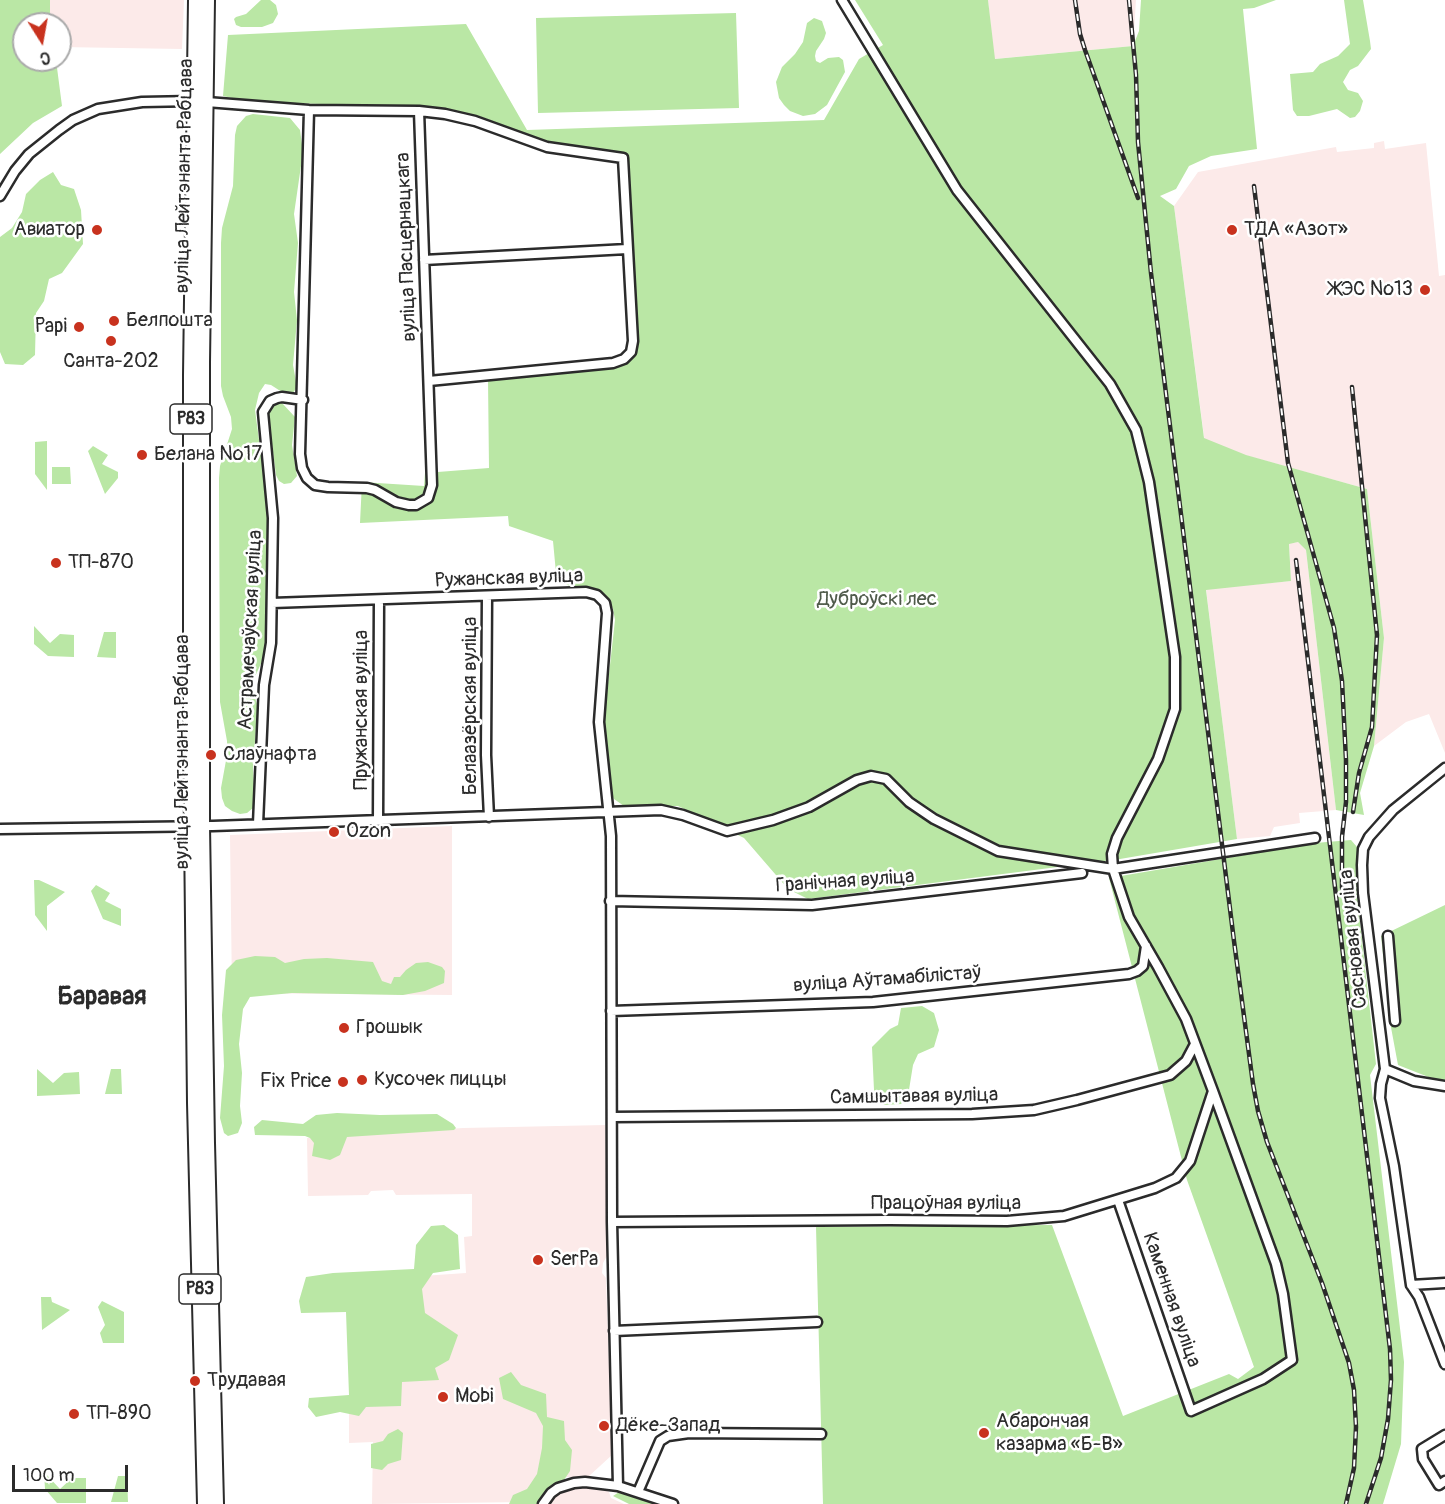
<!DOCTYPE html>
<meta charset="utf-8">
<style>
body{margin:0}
#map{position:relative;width:1445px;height:1504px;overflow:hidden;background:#fff;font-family:Pangolin,sans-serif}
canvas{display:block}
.north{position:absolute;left:12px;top:12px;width:60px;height:60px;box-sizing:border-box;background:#fff;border:2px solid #aaa;border-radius:50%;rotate:169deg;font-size:16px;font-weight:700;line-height:24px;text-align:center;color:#2b2b2b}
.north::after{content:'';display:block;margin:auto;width:21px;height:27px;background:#c8321e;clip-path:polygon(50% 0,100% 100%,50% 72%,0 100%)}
.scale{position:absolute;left:12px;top:1465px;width:116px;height:27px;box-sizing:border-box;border:3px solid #2b2b2b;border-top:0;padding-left:8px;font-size:18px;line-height:21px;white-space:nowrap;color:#2b2b2b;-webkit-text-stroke:4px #fff;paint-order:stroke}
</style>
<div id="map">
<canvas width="1445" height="1504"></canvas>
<div class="north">С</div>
<div class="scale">100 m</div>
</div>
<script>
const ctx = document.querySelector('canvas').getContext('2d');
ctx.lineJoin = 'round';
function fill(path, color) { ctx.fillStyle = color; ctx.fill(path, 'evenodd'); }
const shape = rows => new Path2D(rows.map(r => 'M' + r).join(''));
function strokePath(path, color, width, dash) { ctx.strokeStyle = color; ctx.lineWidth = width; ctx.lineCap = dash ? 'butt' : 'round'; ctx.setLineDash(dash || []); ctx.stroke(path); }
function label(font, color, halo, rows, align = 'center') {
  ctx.font = font + ' Pangolin,sans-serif'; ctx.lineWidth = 5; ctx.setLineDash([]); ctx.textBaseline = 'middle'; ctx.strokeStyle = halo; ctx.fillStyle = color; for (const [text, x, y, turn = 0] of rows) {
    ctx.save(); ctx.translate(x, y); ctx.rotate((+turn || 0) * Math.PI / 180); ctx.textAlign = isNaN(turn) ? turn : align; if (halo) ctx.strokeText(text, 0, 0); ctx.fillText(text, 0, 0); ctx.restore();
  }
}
fill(shape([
 [50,0,184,0,182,49,60,47,60,24,50,24],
 [988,0,1136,0,1133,46,994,59],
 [1384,141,1385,149,1426,143,1439,276,1445,275,1445,753,1429,714,1406,722,1374,746,1384,638,1367,489,1205,444,1174,206,1198,172,1336,147,1337,152,1374,148,1374,143],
 [1298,542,1306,550,1336,810,1299,813,1300,823,1274,827,1270,836,1237,839,1206,589,1291,581,1289,543],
 [452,826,452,995,232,993,230,835],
 [605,1125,608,1254,603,1263,602,1273,606,1278,612,1455,588,1477,543,1477,525,1502,372,1504,373,1442,349,1443,349,1281,466,1273,464,1237,472,1236,472,1194,396,1195,393,1190,371,1191,368,1195,308,1196,307,1138,463,1128],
 [576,1487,598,1487,609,1492,611,1498,624,1504,549,1504,554,1495,563,1490]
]), '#fceae9');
fill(shape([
 [0,0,50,0,50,24,24,24,24,60,56,60,62,106,33,123,0,154],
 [261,0,270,0,276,5,278,14,273,23,262,27,241,27,236,25,234,19,236,17,246,14],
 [855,0,988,0,995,59,1133,46,1139,31,1141,0,1276,0,1254,8,1243,9,1257,149,1211,156,1189,166,1176,189,1160,196,1174,206,1204,438,1246,455,1367,489,1384,638,1374,746,1360,793,1364,815,1336,810,1306,550,1298,542,1289,544,1291,581,1206,590,1237,839,1120,859,808,899,788,889,744,838,678,806,624,806,614,799,611,793,603,728,615,620,613,609,608,599,599,592,572,587,559,581,556,573,553,541,509,526,508,516,360,523,362,482,424,486,425,473,489,468,488,380,617,367,629,361,634,356,637,350,638,336,625,155,616,152,545,141,479,116,430,107,250,102,223,96,228,35,466,24,527,130,824,120,859,59,883,45],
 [1344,0,1363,0,1370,41,1371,49,1358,66,1350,70,1343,82,1348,90,1358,93,1363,101,1360,111,1355,117,1350,118,1337,109,1309,116,1297,116,1293,110,1290,74,1313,72,1320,64,1338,56,1350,44],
 [736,13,739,108,538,113,536,18],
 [814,18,822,21,826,33,824,39,816,51,815,56,816,61,820,63,828,58,839,57,843,60,845,72,827,105,815,114,803,116,790,111,784,105,779,98,776,82,782,67,795,54,803,42,807,23],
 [253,114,290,118,300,130,303,152,294,214,298,243,294,292,297,320,293,365,297,387,293,393,285,394,271,385,265,384,259,393,255,410,268,507,265,648,263,659,253,681,255,698,260,712,256,728,253,768,255,802,253,808,247,813,240,814,232,811,225,806,222,798,221,788,227,755,227,741,220,702,219,478,220,466,232,429,231,417,223,396,221,386,221,243,222,228,233,186,235,135,237,126,246,116],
 [53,172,61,185,74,189,81,210,83,244,62,273,49,279,44,301,36,313,35,355,23,365,5,364,0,352,0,237,12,228,22,212,26,194,40,180],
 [274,402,282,403,295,417,292,445,297,476,291,483,284,484,279,481,276,475,269,421,269,410],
 [47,441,47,490,35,474,35,442],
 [93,446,108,455,102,464,118,472,118,478,105,494,88,451],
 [52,467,70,467,71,484,52,484],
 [34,626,50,643,60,634,74,635,74,657,48,656,34,644],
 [104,632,116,632,116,658,97,657],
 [1351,840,1357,847,1357,896,1376,1064,1370,1075,1404,1362,1401,1444,1383,1504,823,1504,816,1227,1052,1225,1123,1416,1229,1374,1238,1379,1254,1367,1187,1180,1109,878,1315,843],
 [34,880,39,880,65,892,47,906,47,931,35,915],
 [96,885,110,893,105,901,121,909,121,926,103,919,91,891],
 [1445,905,1445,1080,1431,1078,1398,1065,1390,1022,1381,936],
 [255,956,275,957,285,963,304,959,327,958,373,962,382,981,391,984,394,977,400,977,406,970,416,963,428,962,442,967,445,971,444,983,425,991,403,995,292,993,250,997,243,1009,239,1044,242,1073,240,1106,242,1123,238,1133,228,1136,224,1133,220,1118,224,1066,222,1015,226,970,236,960],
 [922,1006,934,1013,939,1030,934,1047,918,1054,913,1065,908,1096,901,1104,884,1105,874,1090,872,1047,890,1029,898,1025,901,1008],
 [37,1069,53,1083,64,1073,79,1072,80,1094,37,1096],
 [111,1069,121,1069,122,1094,105,1094],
 [337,1113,380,1115,437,1114,453,1124,456,1128,454,1130,347,1137,340,1155,330,1160,312,1156,314,1143,310,1138,305,1136,255,1135,254,1127,262,1120,303,1124,316,1115],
 [444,1225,458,1235,460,1269,433,1273,422,1289,425,1313,458,1335,449,1360,435,1368,439,1380,402,1382,401,1406,366,1407,359,1416,340,1412,316,1417,308,1407,309,1398,349,1395,346,1312,301,1313,299,1301,306,1277,333,1273,414,1269,416,1245,431,1226],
 [41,1297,51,1297,52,1302,70,1310,42,1330],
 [102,1301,124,1312,124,1343,103,1343,100,1333,105,1325,98,1307],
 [511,1372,521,1385,546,1394,547,1417,564,1421,565,1440,572,1450,570,1471,562,1483,549,1488,540,1504,509,1504,513,1495,527,1489,537,1474,542,1448,543,1426,536,1413,503,1399,499,1378],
 [398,1429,403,1433,401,1460,388,1464,382,1470,371,1468,371,1444,383,1441,388,1434],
 [44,1472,60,1489,72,1478,86,1478,86,1503,57,1503,45,1489],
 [118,1476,127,1476,128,1502,111,1502],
 [622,1490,659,1504,629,1504,613,1496]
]), '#bae7a5');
const minor = shape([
 [842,0,957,190,1110,384,1136,430,1149,482,1175,657,1175,709,1158,759,1117,838,1112,854,1113,869,1129,917,1158,967,1186,1019,1213,1091,1276,1264,1283,1294,1292,1360,1263,1379,1191,1411,1118,1200],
 [309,110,300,454,302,468,307,478,315,485,328,487,367,488,375,490,396,502,409,505,416,505,428,498,432,485,419,111],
 [0,196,15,171,29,154,59,130,73,120,98,109,142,102,194,101,309,110,419,111,445,114,475,121,547,147,623,158,633,341,631,352,624,359,613,363,429,381],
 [424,260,627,249],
 [487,596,486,755,489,817],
 [272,603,586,592,597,595,605,603,607,613,599,722,611,836,612,1222,618,1486],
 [1445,768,1393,810,1369,837,1363,849,1362,865,1363,893,1385,1069,1414,1081,1445,1086],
 [378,821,379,600],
 [258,824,264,685,271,643,273,518,263,412,270,401,277,398,282,397,303,400],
 [0,829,213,826,661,810,683,815,727,831,773,820,809,807,857,780,871,776,886,779,909,802,934,819,998,851,1113,869,1315,838],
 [610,901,812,905,1082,873],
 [1388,936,1395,1021],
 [611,1011,873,1002,1129,974,1137,971,1143,966,1146,946],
 [1385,1069,1381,1084,1380,1098,1394,1166,1411,1285,1419,1297,1445,1364],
 [613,1117,972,1114,1034,1110,1077,1100,1170,1075,1186,1061,1195,1044],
 [612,1222,889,1220,1007,1221,1064,1216,1155,1188,1176,1178,1190,1161,1213,1091],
 [1411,1285,1445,1283],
 [614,1331,817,1322],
 [1445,1435,1422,1449,1423,1459,1439,1485,1445,1481],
 [638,1492,660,1441,668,1436,689,1433,821,1434],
 [543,1504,551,1493,558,1488,574,1483,585,1482,618,1486,673,1504]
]);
const trunk = shape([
 [196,0,191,375,191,738,195,1103,205,1504],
 [207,0,202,362,202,826,207,1143,216,1504]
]);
strokePath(minor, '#2b2b2b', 13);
strokePath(trunk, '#2b2b2b', 18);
strokePath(minor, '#fff', 8);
strokePath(trunk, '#fff', 14);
const rail = shape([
 [1075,0,1080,34,1085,50,1138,198],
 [1129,0,1136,75,1138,142,1151,273,1234,941,1253,1084,1258,1111,1267,1142,1322,1283,1349,1363,1354,1390,1356,1427,1354,1468,1346,1504],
 [1254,186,1288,463,1334,628,1342,681,1346,760,1346,802,1342,837,1342,888],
 [1352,387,1377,635,1372,727,1359,773,1353,812],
 [1296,560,1390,1349,1391,1380,1388,1419,1381,1458,1366,1504]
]);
strokePath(rail, '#2b2b2b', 4.5);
strokePath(rail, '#fff', 2, [7]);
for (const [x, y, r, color] of [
 [97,230,6,"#c8321e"],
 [1232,230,6,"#c8321e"],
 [1425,290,6,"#c8321e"],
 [114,321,6,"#c8321e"],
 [79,327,6,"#c8321e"],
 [111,341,6,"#c8321e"],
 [142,455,6,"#c8321e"],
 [56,563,6,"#c8321e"],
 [211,755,6,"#c8321e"],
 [334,832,6,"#c8321e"],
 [344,1028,6,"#c8321e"],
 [362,1080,6,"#c8321e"],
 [343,1082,6,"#c8321e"],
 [538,1260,6,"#c8321e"],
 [195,1381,6,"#c8321e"],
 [443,1397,6,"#c8321e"],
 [74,1414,6,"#c8321e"],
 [604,1426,6,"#c8321e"],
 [984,1433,6,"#c8321e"]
]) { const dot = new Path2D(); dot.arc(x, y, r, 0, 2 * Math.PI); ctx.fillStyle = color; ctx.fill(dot); strokePath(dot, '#fff', 2); }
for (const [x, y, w] of [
 [191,419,42],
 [200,1289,42]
]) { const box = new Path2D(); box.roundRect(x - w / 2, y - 15, w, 30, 4.5); ctx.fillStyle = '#fff'; ctx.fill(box); strokePath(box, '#2b2b2b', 1.5); }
label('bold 18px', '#2b2b2b', null, [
 ["Р83",191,419],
 ["Р83",200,1289]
]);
label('20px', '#2b2b2b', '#fff', [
 ["вуліца Лейтэнанта Рабцава",185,176,-89],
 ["вуліца Пасцернацкага",407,247,-92],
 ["Ружанская вуліца",509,579,-2],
 ["Астрамечаўская вуліца",251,630,-87],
 ["Белаазёрская вуліца",471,706,-90],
 ["Пружанская вуліца",362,710,-90],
 ["вуліца Лейтэнанта Рабцава",183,752,-90],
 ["Гранічная вуліца",845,882,-4],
 ["Сасновая вуліца",1354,939,-96],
 ["вуліца Аўтамабілістаў",887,980,-4],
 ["Самшытавая вуліца",914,1097,-1],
 ["Працоўная вуліца",946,1204],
 ["Каменная вуліца",1171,1300,71]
]);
label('20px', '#2b2b2b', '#fff', [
 ["Авиатор",85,230,"right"],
 ["ТДА «Азот»",1244,230],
 ["ЖЭС №13",1413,290,"right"],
 ["Белпошта",126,321],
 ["Papi",67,327,"right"],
 ["Санта-202",111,362,"center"],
 ["Белана №17",154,455],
 ["ТП-870",68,563],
 ["Слаўнафта",223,755],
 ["Ozon",346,832],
 ["Грошык",356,1028],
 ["Кусочек пиццы",374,1080],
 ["Fix Price",331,1082,"right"],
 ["SerPa",550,1260],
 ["Трудавая",207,1381],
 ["Mobi",455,1397],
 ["ТП-890",86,1414],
 ["Абарончая",996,1422],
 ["казарма «Б-В»",996,1445],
 ["Дёке-Запад",616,1426]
], 'left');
label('20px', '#4f5a4a', '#fff', [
 ["Дуброўскі лес",877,600]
]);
label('bold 26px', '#2b2b2b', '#fff', [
 ["Баравая",102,997]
]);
</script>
